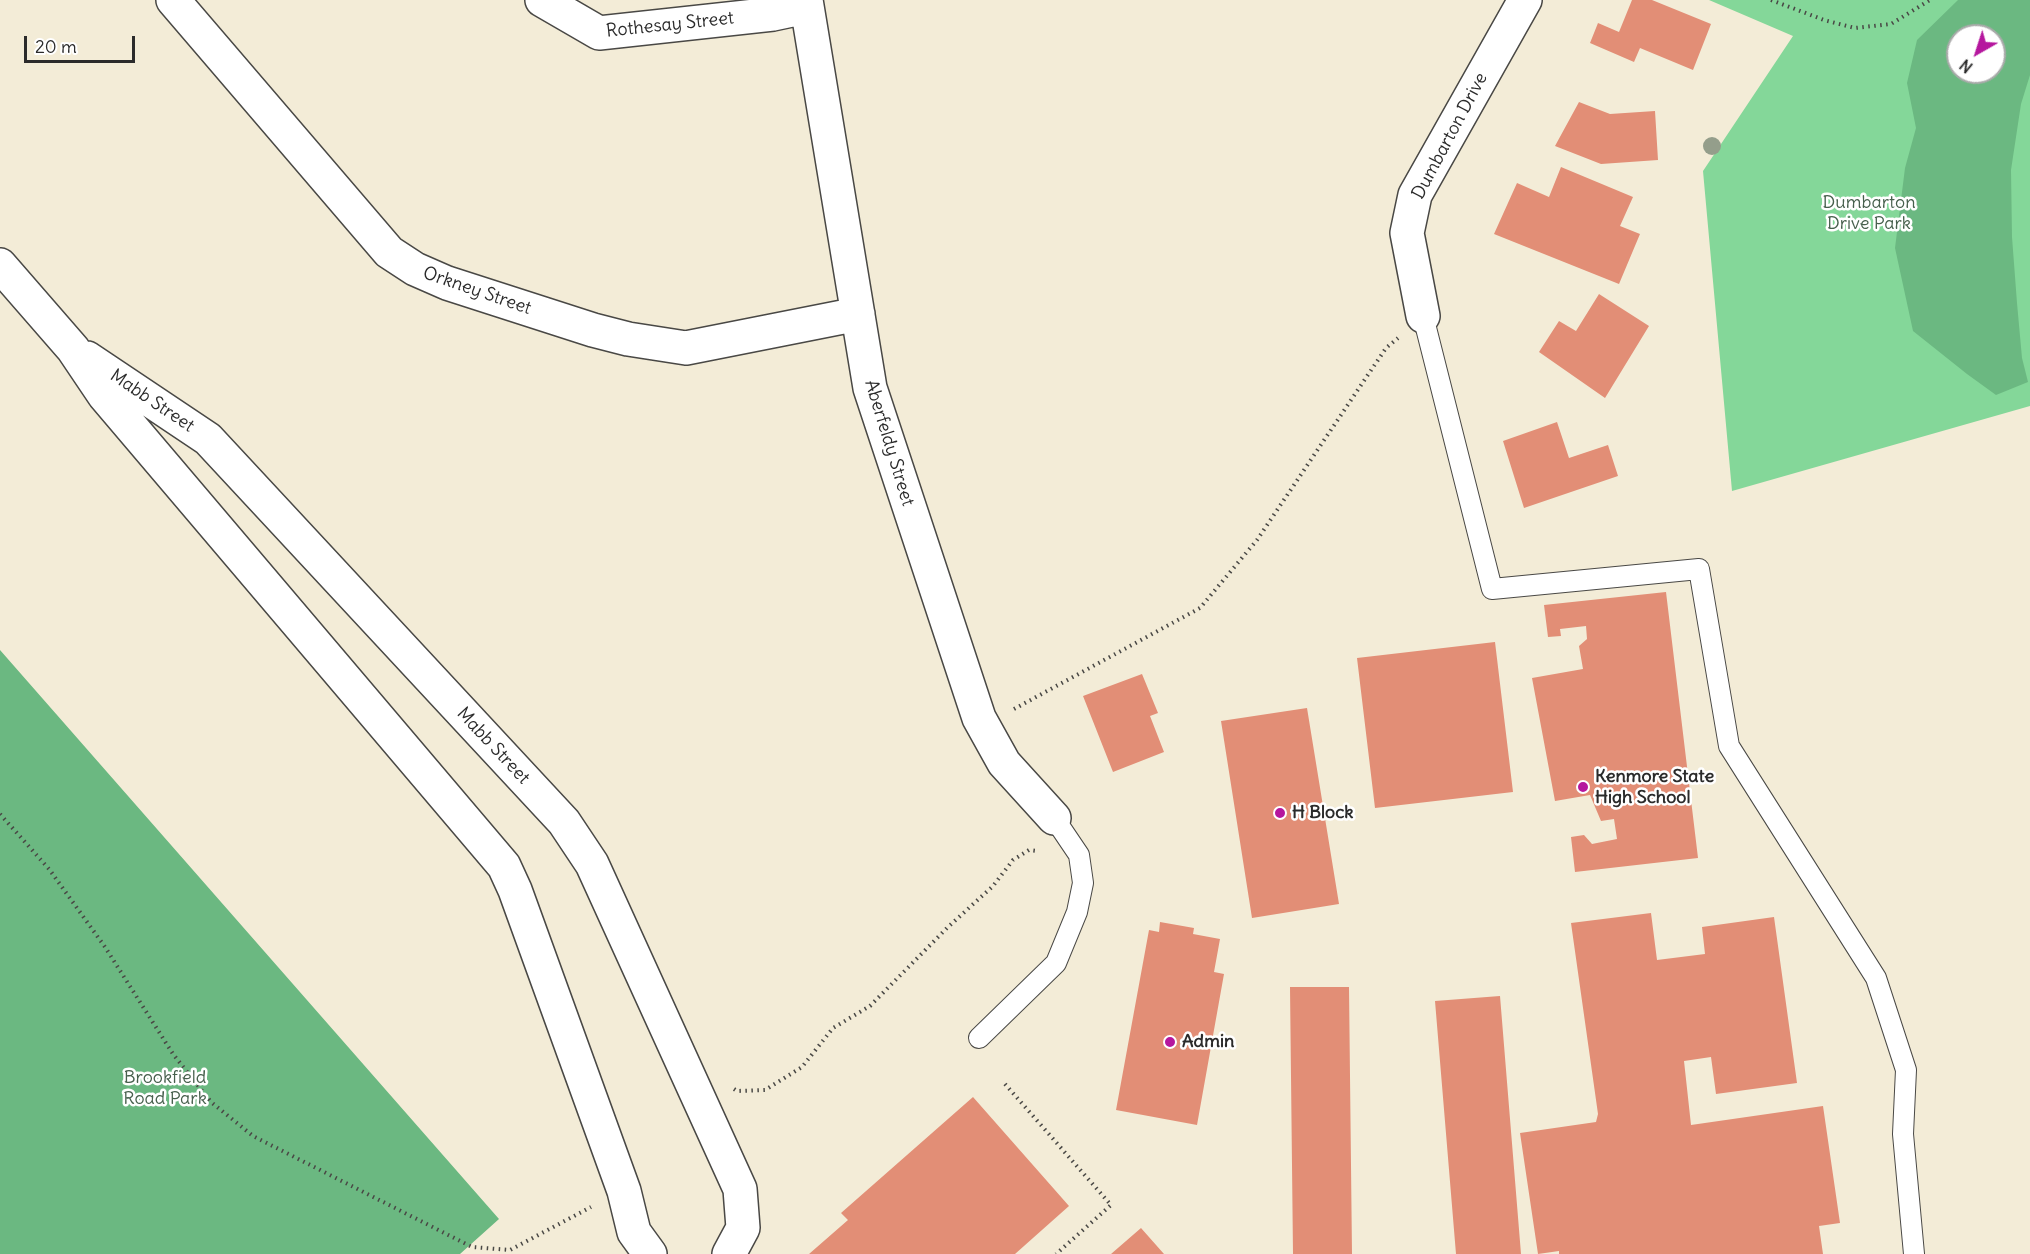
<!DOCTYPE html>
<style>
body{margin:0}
#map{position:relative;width:2030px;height:1254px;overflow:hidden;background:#f3ecd7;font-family:Delius,sans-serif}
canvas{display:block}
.north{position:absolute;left:1946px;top:24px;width:60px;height:60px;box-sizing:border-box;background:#fff;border:2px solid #aaa;border-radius:50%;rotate:219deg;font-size:16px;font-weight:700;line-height:24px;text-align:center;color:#2b2b2b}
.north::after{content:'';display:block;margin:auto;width:21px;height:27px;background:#b5179e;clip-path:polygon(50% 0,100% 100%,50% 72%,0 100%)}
.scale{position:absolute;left:24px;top:36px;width:111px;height:27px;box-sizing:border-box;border:3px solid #2b2b2b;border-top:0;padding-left:8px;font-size:18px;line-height:21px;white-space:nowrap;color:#2b2b2b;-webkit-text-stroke:4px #fff;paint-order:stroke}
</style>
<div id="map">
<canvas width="2030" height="1254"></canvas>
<div class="north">N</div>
<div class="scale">20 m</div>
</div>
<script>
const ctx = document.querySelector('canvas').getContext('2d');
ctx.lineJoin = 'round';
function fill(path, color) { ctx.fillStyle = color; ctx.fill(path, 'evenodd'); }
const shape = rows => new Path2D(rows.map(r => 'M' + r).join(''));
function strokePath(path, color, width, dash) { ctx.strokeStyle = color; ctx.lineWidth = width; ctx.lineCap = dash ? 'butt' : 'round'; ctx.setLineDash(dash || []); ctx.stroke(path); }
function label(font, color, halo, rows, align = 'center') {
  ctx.font = font + ' Delius,sans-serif'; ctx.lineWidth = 5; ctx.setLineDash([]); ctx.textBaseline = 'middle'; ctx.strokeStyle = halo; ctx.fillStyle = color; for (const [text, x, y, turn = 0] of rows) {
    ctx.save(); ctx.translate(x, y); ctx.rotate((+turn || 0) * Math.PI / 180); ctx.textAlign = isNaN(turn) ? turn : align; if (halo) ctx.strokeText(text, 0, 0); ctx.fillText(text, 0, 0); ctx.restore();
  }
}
fill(shape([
 [1709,0,2030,0,2030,406,1732,491,1703,171,1793,36],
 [1958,36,1994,36,1994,72,1958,72]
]), '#84d799');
fill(shape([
 [1958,0,2030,0,2030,75,2021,104,2011,170,2012,237,2017,303,2022,358,2028,382,1996,395,1967,374,1913,331,1895,248,1905,168,1916,128,1907,83,1917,40],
 [1958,36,1994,36,1994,72,1958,72],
 [0,650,499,1219,460,1254,0,1254]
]), '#6bb881');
fill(shape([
 [1632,0,1652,0,1711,24,1693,70,1640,48,1634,62,1590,43,1598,23,1619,32],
 [1579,102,1610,114,1655,111,1658,160,1601,164,1555,146],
 [1561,167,1633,197,1620,226,1640,234,1619,284,1494,234,1517,183,1549,197],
 [1599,294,1649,326,1605,398,1539,352,1559,321,1576,331],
 [1557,422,1569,458,1608,445,1618,476,1524,508,1503,441],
 [1666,592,1698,858,1575,872,1571,837,1584,835,1592,844,1617,839,1614,819,1601,821,1590,795,1555,801,1532,678,1583,669,1579,646,1587,639,1586,626,1560,629,1561,636,1548,637,1544,605],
 [1495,642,1513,792,1375,808,1357,658],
 [1142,674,1158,713,1150,716,1164,752,1113,772,1083,696],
 [1307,708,1339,904,1252,918,1221,721],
 [1651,913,1657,960,1705,954,1702,927,1774,917,1797,1083,1716,1094,1711,1057,1684,1061,1691,1125,1823,1106,1840,1223,1819,1226,1823,1254,1559,1254,1559,1251,1538,1254,1520,1133,1596,1122,1598,1114,1571,923],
 [1160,922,1194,928,1193,934,1220,939,1214,972,1224,974,1197,1125,1116,1110,1149,930,1159,932],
 [1290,987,1349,987,1352,1254,1293,1254],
 [1500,996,1521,1254,1456,1254,1435,1001],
 [973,1097,1069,1206,1015,1254,809,1254,848,1220,841,1213],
 [1141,1228,1164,1254,1111,1254]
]), '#e28e76');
const lane = shape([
 [1423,316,1492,589,1699,569,1729,746,1876,978,1906,1070,1903,1134,1914,1254],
 [979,1038,1056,963,1077,912,1083,883,1079,855,1054,818]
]);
const street = shape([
 [173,0,389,252,415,269,447,283,593,330,628,339,686,348,858,314],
 [542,0,599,33,773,14,806,7],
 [806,0,870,388,979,718,1004,763,1054,818],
 [0,265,73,349,104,395,504,866,515,890,624,1191,634,1232,650,1254],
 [1423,316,1407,233,1415,195,1525,0],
 [87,358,208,439,564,822,592,864,740,1189,743,1228,729,1254]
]);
strokePath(lane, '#494845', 22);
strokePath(street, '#494845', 36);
strokePath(shape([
 [1771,0,1824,20,1855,28,1891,24,1930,0],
 [1014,709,1200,608,1257,540,1386,348,1398,338],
 [0,814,49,869,105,947,173,1054,211,1102,253,1136,472,1247,510,1250,591,1207],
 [1005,1084,1111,1205,1056,1254],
 [734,1089,737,1091,765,1090,802,1067,833,1028,870,1006,947,928,993,886,1013,860,1029,850,1037,851]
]), '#494845', 4, [1.5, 4.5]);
strokePath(lane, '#fff', 20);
strokePath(street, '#fff', 33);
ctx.fillStyle = '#949e8b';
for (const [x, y] of [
 [1712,146]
]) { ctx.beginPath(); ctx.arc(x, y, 9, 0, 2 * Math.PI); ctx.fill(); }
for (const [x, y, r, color] of [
 [1583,787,6,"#b5179e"],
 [1280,813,6,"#b5179e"],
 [1170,1042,6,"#b5179e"]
]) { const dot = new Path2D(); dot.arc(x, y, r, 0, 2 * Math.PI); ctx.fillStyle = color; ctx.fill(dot); strokePath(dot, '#fff', 2); }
label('18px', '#2b2b2b', '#fff', [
 ["Rothesay Street",670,25,-6],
 ["Dumbarton Drive",1450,136,-62],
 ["Orkney Street",477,291,19],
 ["Mabb Street",152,401,34],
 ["Aberfeldy Street",889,443,73],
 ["Mabb Street",493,746,47]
]);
label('18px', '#465f4c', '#fff', [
 ["Dumbarton",1869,203],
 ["Drive Park",1869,224],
 ["Brookfield",165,1078],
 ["Road Park",165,1099]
]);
label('bold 18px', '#2b2b2b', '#fff', [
 ["Kenmore State",1595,777],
 ["High School",1595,798],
 ["H Block",1292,813],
 ["Admin",1182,1042]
], 'left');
</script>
